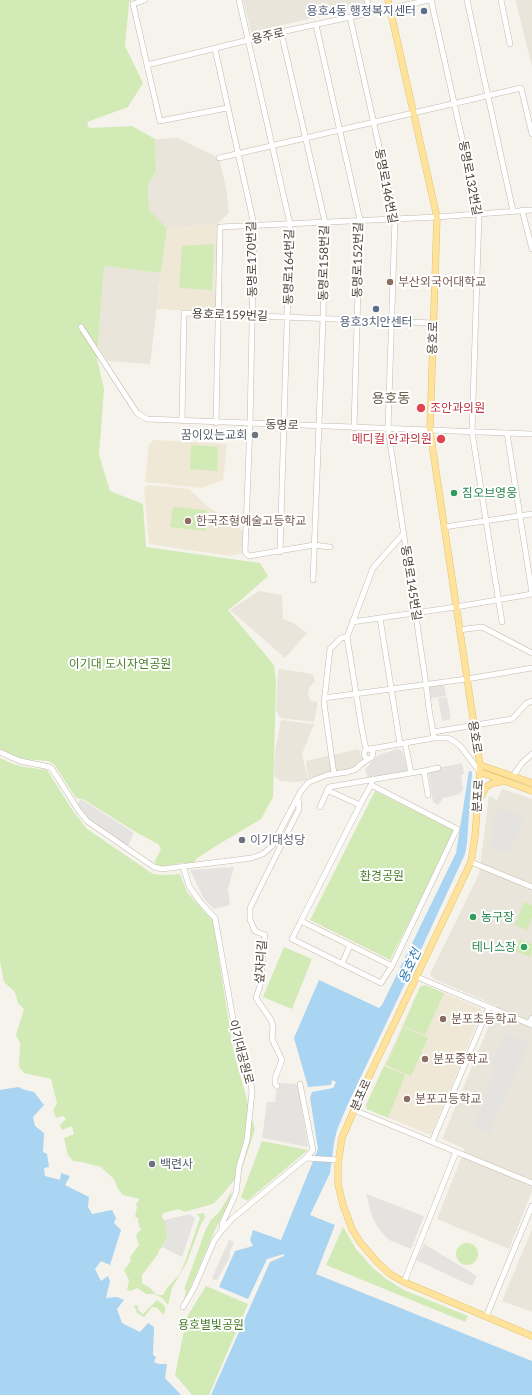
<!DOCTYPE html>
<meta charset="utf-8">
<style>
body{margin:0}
canvas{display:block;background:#f6f3ec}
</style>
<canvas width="532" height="1395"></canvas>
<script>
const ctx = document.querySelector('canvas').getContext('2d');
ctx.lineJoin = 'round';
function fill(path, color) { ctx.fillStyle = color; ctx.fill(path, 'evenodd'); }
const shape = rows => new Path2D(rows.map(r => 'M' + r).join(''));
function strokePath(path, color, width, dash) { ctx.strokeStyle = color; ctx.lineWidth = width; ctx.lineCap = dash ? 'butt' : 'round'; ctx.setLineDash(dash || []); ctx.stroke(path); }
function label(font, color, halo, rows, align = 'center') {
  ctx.font = font + ' Lato,"Noto Sans KR",sans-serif'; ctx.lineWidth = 4; ctx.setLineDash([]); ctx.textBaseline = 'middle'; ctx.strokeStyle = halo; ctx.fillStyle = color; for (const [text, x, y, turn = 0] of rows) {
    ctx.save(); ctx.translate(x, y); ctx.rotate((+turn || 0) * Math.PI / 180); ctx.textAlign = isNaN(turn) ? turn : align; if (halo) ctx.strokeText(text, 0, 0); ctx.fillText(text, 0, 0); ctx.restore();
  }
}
fill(shape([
 [243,0,364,0,365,5,363,7,251,32],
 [516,0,532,0,532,67,516,2],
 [178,138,219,158,226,188,229,212,218,224,167,228,149,210,148,185,156,171,155,139],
 [104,266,161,273,150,364,108,361,98,346],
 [259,591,282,595,283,619,294,623,307,633,285,658,230,610],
 [280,669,313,674,315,681,309,688,308,695,311,701,318,702,314,722,280,718,276,710,278,670],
 [281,720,314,724,302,754,308,780,296,782,281,781,276,778,274,774,275,751],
 [359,749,362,760,353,769,308,778,306,761],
 [502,789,532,799,532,1191,509,1249,437,1219,465,1149,442,1139,497,1006,434,979,430,974,479,874,489,796,497,800],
 [532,1229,532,1312,502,1301]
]), '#eae5da');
fill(shape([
 [218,224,216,312,157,309,167,228],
 [154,440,227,444,223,480,201,488,145,482,149,444],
 [149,485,189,489,206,505,244,532,242,553,230,556,149,544,144,487],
 [425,985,480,1008,482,1012,431,1135,367,1109,366,1105,420,987]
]), '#efe8d6');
fill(shape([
 [0,0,132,0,129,2,125,46,143,83,128,107,87,122,89,128,132,126,155,139,156,171,148,185,149,210,167,228,161,273,104,266,97,359,104,389,99,455,110,491,143,504,146,547,260,563,268,576,241,600,228,610,274,665,276,681,273,797,261,819,216,846,196,859,195,863,180,863,164,867,156,865,155,861,161,849,158,844,134,831,83,799,76,798,54,764,48,761,21,759,0,750],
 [214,244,212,290,179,288,182,246],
 [191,445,218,447,217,471,190,469],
 [173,507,207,510,205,531,170,527],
 [0,758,13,764,25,767,47,770,73,811,87,829,153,874,164,875,180,874,187,892,213,921,233,1049,255,1129,241,1172,221,1196,213,1204,184,1212,179,1209,163,1213,162,1217,164,1220,168,1235,162,1247,159,1250,158,1254,142,1275,142,1283,150,1288,157,1295,163,1295,167,1288,179,1275,185,1262,200,1218,197,1214,204,1213,205,1218,201,1224,187,1262,172,1288,168,1305,162,1298,154,1294,146,1294,137,1288,131,1291,127,1290,129,1280,124,1270,131,1261,130,1257,140,1244,138,1243,136,1235,141,1229,139,1226,138,1218,135,1217,137,1207,136,1204,140,1199,123,1195,118,1189,114,1179,101,1167,82,1162,73,1161,68,1155,64,1138,74,1134,72,1126,62,1130,60,1125,66,1119,63,1116,56,1118,53,1110,57,1103,51,1079,24,1073,19,1067,20,1043,16,1035,24,1009,18,1003,15,992,4,982,0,961],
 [375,791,455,831,390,960,310,920],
 [524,902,532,905,532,917,527,930,515,925],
 [520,939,532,944,532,951,530,957,515,951],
 [284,947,312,959,292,1009,263,997],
 [425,985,444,993,425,1035,403,1026,420,987],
 [403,1027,428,1038,411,1076,386,1065],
 [384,1066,405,1075,388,1118,367,1109,366,1105],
 [262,1141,308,1150,247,1201,241,1197],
 [232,1190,230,1201,214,1232,183,1305,186,1290,184,1289,186,1284,206,1229,211,1220,220,1211],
 [343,1227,356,1249,372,1267,386,1279,404,1290,468,1316,465,1322,326,1265],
 '456 1254a11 11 0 1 1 22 0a11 11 0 1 1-22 0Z',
 [206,1286,248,1304,209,1395,192,1395,175,1375,185,1326,185,1320],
 [157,1300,163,1304,165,1307,165,1313,163,1314,157,1308,152,1307,144,1317,137,1313,134,1305,138,1306,138,1309,140,1312,143,1314]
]), '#d2eab5');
fill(shape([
 [444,683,446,696,431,698,428,685],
 [447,697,451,719,442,721,438,698],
 [398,749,403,752,407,768,406,772,368,778,365,769,376,757,381,754],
 [462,763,464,774,461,775,463,789,460,794,443,798,438,805,433,802,428,770],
 [81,799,134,833,128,846,90,820,76,805],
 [499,807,525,817,510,851,504,852,491,847,492,824],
 [234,867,228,889,230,905,214,909,204,899,190,870],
 [506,1033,529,1043,489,1134,473,1128,495,1068,490,1066],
 [277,1083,298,1084,308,1147,262,1138,267,1102,275,1102],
 [366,1194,424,1216,411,1249,389,1240,378,1228,372,1216],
 [190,1214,195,1218,182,1257,162,1247,168,1235,164,1220],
 [229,1240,234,1242,229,1254,231,1255,217,1280,214,1280,212,1278],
 [424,1244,477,1276,472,1286,416,1260]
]), '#e5e3e0');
fill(shape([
 [469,771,471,771,472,773,467,843,465,854,419,954,347,1106,337,1130,334,1143,330,1173,310,1215,335,1225,316,1274,532,1361,532,1395,211,1395,270,1262,284,1256,284,1254,267,1259,248,1299,219,1287,235,1251,253,1246,250,1240,253,1230,281,1240,318,1149,310,1098,312,1092,333,1088,336,1082,332,1080,331,1085,308,1087,294,1038,319,980,379,1008,382,1005,456,853],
 [18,1087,25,1090,34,1092,44,1105,33,1117,35,1126,44,1133,43,1152,47,1154,49,1167,44,1168,45,1176,60,1180,61,1173,70,1176,65,1185,89,1197,88,1207,92,1214,112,1210,116,1218,114,1223,121,1230,110,1265,101,1261,95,1269,101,1281,108,1276,110,1281,106,1298,117,1297,124,1300,117,1309,122,1323,140,1332,148,1323,154,1327,153,1355,156,1357,154,1362,159,1364,167,1364,165,1378,181,1395,0,1395,0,1090]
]), '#a9d4f2');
const minor = shape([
 [145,0,133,4,160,121,227,108],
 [239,0,290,224,280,552],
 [367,0,370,13],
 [431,0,479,214,472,432,502,622],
 [467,0,513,211],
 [501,0,510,44],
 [350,17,395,218,388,429,426,684,429,709,434,738],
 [316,25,360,220,354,428],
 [281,32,325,222,323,319,313,580],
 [215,49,254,225,250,424,245,552,249,556,314,545,330,547],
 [147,65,281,32,429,0],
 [219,158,521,88,532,134],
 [522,210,532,249],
 [81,327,137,413,147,419,532,434],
 [182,421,184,313,433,323],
 [216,423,220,227,437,217,532,210],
 [507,433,532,593],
 [444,527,532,514],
 [380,618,400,744],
 [352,622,456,607,532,594],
 [459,630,482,627,532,653],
 [324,698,467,679,532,668],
 [433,732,512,719,527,703,532,701],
 [405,743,411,773,424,771,428,795],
 [367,749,365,745,361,724,347,637,373,568,404,533],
 [370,749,434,738,448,738,455,742,461,747,480,772],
 [0,752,20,761,50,767,52,769,79,811,87,821,154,867,162,869,236,860,251,858,263,854,272,846,301,791,309,782,327,775,348,772,356,769,361,764,372,757,373,751,369,749,365,750,364,754,365,757,368,759],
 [424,771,438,768],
 [334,774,324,703,330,649,341,638,347,637],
 [513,776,522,763,532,754],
 [371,785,457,829,392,966,301,921,360,805,371,785,373,779],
 [327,790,360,805],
 [320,807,329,787,411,773],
 [471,862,532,887],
 [183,866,189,886,201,903,215,918,238,1047,248,1072,251,1083,252,1092,247,1140,239,1167,236,1193,222,1224,222,1230],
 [301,921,292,939,381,983,392,966],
 [342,964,350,945],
 [417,977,532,1025],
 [529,1024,532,1018],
 [300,1084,313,1150,306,1158],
 [277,1086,275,1084,275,1078,282,1060,272,1039,273,1026,271,1020,256,998,260,986,265,935,255,931,250,920,250,908,299,809,298,797],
 [354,1110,532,1183],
 [432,1142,489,1007],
 [404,1282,456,1152],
 [183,1307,194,1288,214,1241,222,1230,233,1218,306,1158,338,1160],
 [486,1317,532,1206]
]);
const major = shape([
 [388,0,437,217,430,431,480,765,480,772,475,836,471,862,364,1087,342,1138,338,1164,338,1184,343,1205,352,1229,360,1242,378,1263,390,1274,404,1282,532,1336],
 [480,765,532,783],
 [480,772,532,791],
 [478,802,486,787,493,783,501,782]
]);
strokePath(minor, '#c2bbae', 6);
strokePath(major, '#e6c16a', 7);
strokePath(minor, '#fff', 5);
strokePath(major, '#ffe39c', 6);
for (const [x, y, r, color] of [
 [424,11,4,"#5c6f8a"],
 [390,282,4,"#8d6e63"],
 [376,309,4,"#5c6f8a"],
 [421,408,5,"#e0444e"],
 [255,435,4,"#6b7280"],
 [441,439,5,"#e0444e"],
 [454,493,4,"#2e9e5b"],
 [188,521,4,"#8d6e63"],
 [242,840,4,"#6b7280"],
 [473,917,4,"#2e9e5b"],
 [524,947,4,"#2e9e5b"],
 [443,1019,4,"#8d6e63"],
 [425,1059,4,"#8d6e63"],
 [407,1099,4,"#8d6e63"],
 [152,1164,4,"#6b7280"]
]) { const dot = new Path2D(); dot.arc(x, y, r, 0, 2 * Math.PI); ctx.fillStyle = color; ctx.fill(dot); strokePath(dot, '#fff', 1.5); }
label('12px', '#4e5e75', '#fff', [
 ["용호4동 행정복지센터",416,11],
 ["용호3치안센터",376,322,"center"]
], 'right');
label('12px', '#4b4439', '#fff', [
 ["용주로",268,36,-13],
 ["동명로132번길",470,178,79],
 ["동명로146번길",386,186,79],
 ["동명로170번길",252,259,-91],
 ["동명로152번길",358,260,-89],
 ["동명로158번길",324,263,-89],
 ["동명로164번길",289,267,-89],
 ["용호로159번길",230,315,2],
 ["용호로",433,338,-88],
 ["동명로",282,425,2],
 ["동명로145번길",411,583,81],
 ["용호로",475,737,81],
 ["분포로",478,796,-86],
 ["섶자리길",261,962,-86],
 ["이기대공원로",241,1052,75],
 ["분포로",361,1095,-66]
]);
label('12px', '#785e54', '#fff', [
 ["부산외국어대학교",398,282],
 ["한국조형예술고등학교",196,521],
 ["분포초등학교",451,1019],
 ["분포중학교",433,1059],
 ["분포고등학교",415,1099]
], 'left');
label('12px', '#be3a42', '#fff', [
 ["조안과의원",430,408],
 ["메디컬 안과의원",432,439,"right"]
], 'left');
label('12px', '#5b616d', '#fff', [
 ["꿈이있는교회",247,435,"right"],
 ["이기대성당",250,840],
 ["백련사",160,1164]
], 'left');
label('12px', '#27864d', '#fff', [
 ["짐오브영웅",462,493],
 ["농구장",481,917],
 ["테니스장",516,947,"right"]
], 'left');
label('12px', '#4a7f2a', '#fff', [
 ["이기대 도시자연공원",120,664],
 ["환경공원",382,876],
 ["용호별빛공원",211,1325]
]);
label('italic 13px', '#2e7ab2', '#fff', [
 ["용호천",410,966,-65]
]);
label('14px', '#6e6250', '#fff', [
 ["용호동",391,398]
]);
</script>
